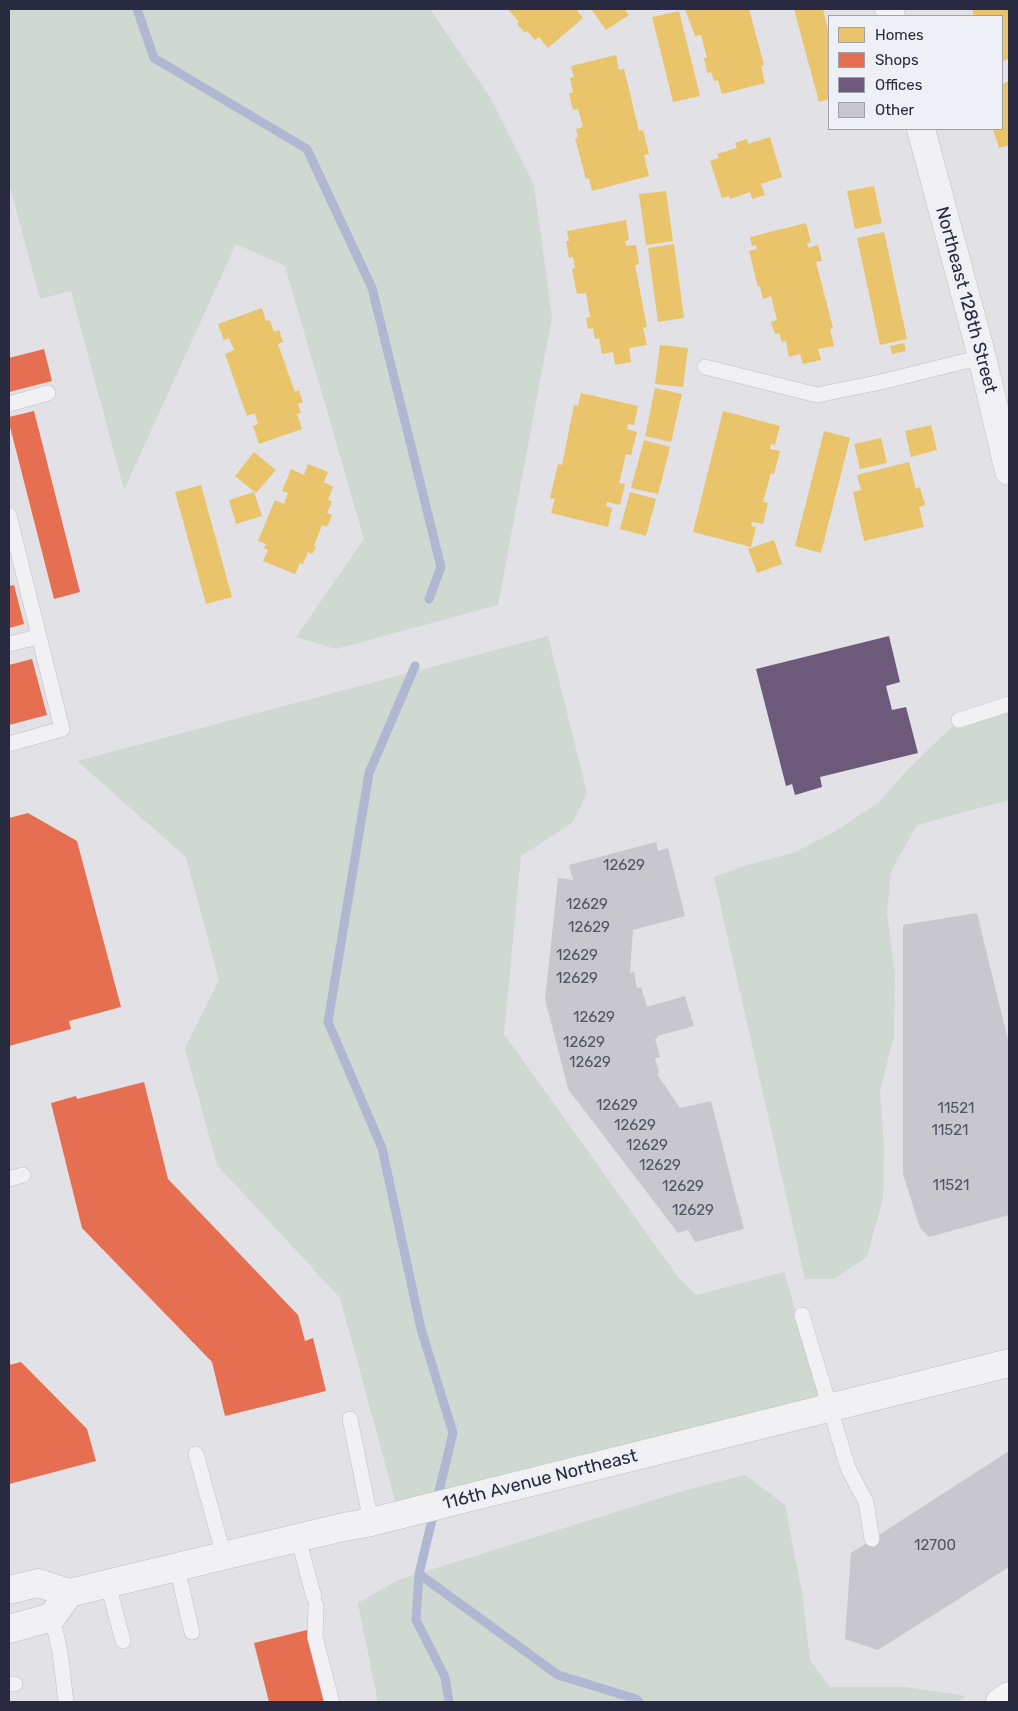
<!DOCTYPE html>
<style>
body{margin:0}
#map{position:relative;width:1018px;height:1711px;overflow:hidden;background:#e1e1e6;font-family:Rubik,sans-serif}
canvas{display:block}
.frame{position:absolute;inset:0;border:10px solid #282b3f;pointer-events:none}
.legend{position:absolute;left:828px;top:15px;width:175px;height:115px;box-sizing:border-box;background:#eef0f6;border:1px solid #9fa1ad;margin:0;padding:6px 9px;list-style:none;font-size:15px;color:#282b3f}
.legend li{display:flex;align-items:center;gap:10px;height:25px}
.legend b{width:25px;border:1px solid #9fa1ad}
</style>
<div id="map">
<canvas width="1018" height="1711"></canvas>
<div class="frame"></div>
<ul class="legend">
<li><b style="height:14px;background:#e9c46a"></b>Homes</li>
<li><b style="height:14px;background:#e76f51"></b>Shops</li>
<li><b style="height:14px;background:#6d597a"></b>Offices</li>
<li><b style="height:14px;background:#c7c7cd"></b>Other</li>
</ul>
</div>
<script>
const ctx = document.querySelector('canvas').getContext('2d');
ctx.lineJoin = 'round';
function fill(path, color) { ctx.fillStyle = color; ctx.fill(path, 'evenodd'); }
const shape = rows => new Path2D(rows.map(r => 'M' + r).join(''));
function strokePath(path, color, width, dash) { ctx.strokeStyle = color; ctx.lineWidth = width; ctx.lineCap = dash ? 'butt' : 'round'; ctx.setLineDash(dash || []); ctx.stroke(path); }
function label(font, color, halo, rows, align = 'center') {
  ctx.font = font + ' Rubik,sans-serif'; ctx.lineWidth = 5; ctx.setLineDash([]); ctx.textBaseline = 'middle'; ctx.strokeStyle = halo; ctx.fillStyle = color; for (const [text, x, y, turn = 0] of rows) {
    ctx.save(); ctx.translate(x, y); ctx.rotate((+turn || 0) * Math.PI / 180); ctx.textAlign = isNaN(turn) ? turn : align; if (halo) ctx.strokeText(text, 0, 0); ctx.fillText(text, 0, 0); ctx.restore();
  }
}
fill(shape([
 [9,9,430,9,490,97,534,185,552,317,498,605,336,649,296,637,364,539,285,266,236,244,124,490,71,291,40,299,9,183],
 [548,636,587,793,572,823,521,856,504,1034,678,1277,696,1295,784,1272,825,1409,399,1515,340,1298,217,1165,185,1048,219,980,186,857,77,761],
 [1009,705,1009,800,917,825,891,871,887,913,895,974,894,1037,880,1090,884,1146,883,1198,867,1257,834,1279,805,1279,714,877,744,866,793,853,836,831,880,801,910,767,959,720],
 [745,1475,785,1505,802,1593,810,1660,830,1687,906,1687,966,1696,957,1702,378,1702,358,1603,398,1580,683,1491]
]), '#cfd9d1');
fill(shape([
 [508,9,576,9,583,18,548,48,539,37,535,40,527,31,525,33,517,24,519,22],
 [591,9,624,9,629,15,606,30],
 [685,9,749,9,764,65,761,66,765,83,722,94,718,80,714,81,711,72,707,73,704,58,707,58,701,35,695,36],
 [794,9,823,9,829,34,829,99,819,102],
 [972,9,1009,9,1009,59,1002,61,1002,16,974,16],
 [679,11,700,96,673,102,652,17],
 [616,55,619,70,624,69,639,131,643,130,649,154,644,155,649,176,592,191,589,178,586,179,575,138,578,137,576,129,583,127,578,109,573,110,569,94,573,92,570,78,574,77,571,66],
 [1009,81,1009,145,999,148,993,129,1002,129,1002,84],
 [770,137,782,177,761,184,765,195,752,199,750,192,730,199,729,196,722,198,710,161,719,158,717,154,737,148,735,143,747,139,748,144],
 [874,186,882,223,855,229,847,191],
 [666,191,673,241,646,245,639,194],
 [626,220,629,240,625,241,626,246,636,245,639,264,635,265,647,327,643,328,647,345,629,348,631,362,615,365,613,352,602,354,599,338,595,339,593,328,588,329,586,318,590,317,586,293,577,294,572,269,575,268,573,257,569,258,566,241,569,241,567,231],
 [806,223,811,242,807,243,808,248,818,245,822,261,816,262,833,328,830,329,834,346,818,349,821,360,803,364,800,354,789,357,786,341,782,342,779,333,775,334,771,322,777,320,771,296,763,299,760,286,758,287,749,251,757,249,756,245,752,246,750,237],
 [884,232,907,339,880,345,857,238],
 [674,244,684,318,658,322,648,248],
 [262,308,266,321,270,320,274,332,279,330,283,342,278,344,295,392,299,390,303,402,298,404,301,413,297,414,302,429,259,444,253,426,258,424,255,413,247,416,225,354,234,350,229,338,224,340,218,324],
 [904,343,906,351,892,354,890,346],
 [660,345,688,348,683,387,655,384],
 [655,388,682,394,671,442,645,436],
 [581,393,638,406,634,425,628,424,627,429,637,432,631,455,626,454,619,483,625,484,620,505,607,502,606,506,612,508,608,527,551,513,555,499,550,498,558,464,562,465,574,405,578,406],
 [723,411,780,426,775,445,771,444,770,449,780,451,774,474,771,473,763,502,768,503,763,524,752,522,751,526,756,527,751,547,693,532],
 [931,425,937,450,911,457,905,431],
 [824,431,850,438,821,553,795,546],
 [881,438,887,463,860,469,854,444],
 [644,440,670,447,658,494,631,488],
 [254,452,276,470,256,493,235,476],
 [909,462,916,489,920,487,925,505,919,507,924,527,864,541,853,492,861,490,857,475],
 [308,464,328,472,324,482,333,487,328,500,332,502,327,513,332,515,327,527,322,525,314,546,316,547,312,554,308,552,303,564,300,563,295,574,263,561,268,550,264,548,266,544,258,541,275,500,284,504,288,493,282,491,291,469,304,475],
 [201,485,232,597,206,604,175,492],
 [254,492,262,516,236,524,229,500],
 [630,492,656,499,646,536,620,529],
 [774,540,782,564,757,573,748,549]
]), '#e9c46a');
fill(shape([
 [44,349,52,381,9,392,9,358],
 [34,411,80,592,54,599,9,423,9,417],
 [14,585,24,624,9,628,9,586],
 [32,659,47,715,9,725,9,665],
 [28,813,77,841,121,1007,69,1021,71,1029,9,1046,9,818],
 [144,1082,168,1179,298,1315,305,1341,313,1338,326,1391,225,1416,212,1362,82,1228,51,1103,76,1096,77,1099],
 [21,1362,87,1429,96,1461,9,1484,9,1365],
 [307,1630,325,1702,269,1702,254,1643]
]), '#e76f51');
fill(shape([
 [889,636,900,682,886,686,892,710,906,707,918,753,820,777,822,787,795,795,792,784,786,786,756,669]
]), '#6d597a');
strokePath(shape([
 [137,9,154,58,307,149,372,288,441,567,429,599],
 [415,666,369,773,328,1022,382,1148,421,1329,453,1433,419,1574,416,1620,445,1677,449,1702],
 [419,1574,558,1675,636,1699,639,1702]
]), '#afb7d2', 9);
fill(shape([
 [656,842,658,851,668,848,685,916,633,930,630,973,634,972,637,988,641,987,647,1007,685,996,694,1026,657,1036,658,1038,655,1039,660,1057,655,1058,659,1073,657,1074,680,1108,711,1101,744,1229,695,1242,688,1230,678,1233,568,1089,545,999,558,878,573,880,569,865],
 [977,913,1009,1044,1009,1215,929,1237,920,1228,903,1174,903,925],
 [1009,1451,1009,1567,878,1650,845,1639,851,1553]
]), '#c7c7cd');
const service = shape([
 [705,367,817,395,881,382,982,357],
 [9,404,48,393],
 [9,515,62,729,9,744],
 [9,644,38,637],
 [959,720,1009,704],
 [9,1179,23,1175],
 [802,1315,848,1468,866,1502,872,1539],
 [350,1419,371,1522],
 [196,1454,224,1556],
 [298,1538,314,1597],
 [177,1568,192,1632],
 [108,1584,123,1641],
 [316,1606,315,1637,332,1702],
 [52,1617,60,1652,66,1702],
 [9,1684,15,1684]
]);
const minor = shape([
 [889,9,891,16],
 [921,129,982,357,1009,471]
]);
const tertiary = shape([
 [9,1590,38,1583,69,1593,339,1528,371,1522,1009,1363],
 [9,1629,52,1617,69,1593]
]);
const motorway = shape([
 [1000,1702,1009,1696]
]);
strokePath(service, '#bfbfc4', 16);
strokePath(minor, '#bfbfc4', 29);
strokePath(tertiary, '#bfbfc4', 29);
strokePath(motorway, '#b3b4bb', 29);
strokePath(service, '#f1f1f3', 15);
strokePath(minor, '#f1f1f3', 28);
strokePath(tertiary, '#f1f1f3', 28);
strokePath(motorway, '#f5f5f6', 28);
label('15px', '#525464', null, [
 ["12629",624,866],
 ["12629",587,905],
 ["12629",589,928],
 ["12629",577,956],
 ["12629",577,979],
 ["12629",594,1018],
 ["12629",584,1043],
 ["12629",590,1063],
 ["12629",617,1106],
 ["11521",956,1109],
 ["12629",635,1126],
 ["11521",950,1131],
 ["12629",647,1146],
 ["12629",660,1166],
 ["11521",951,1186],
 ["12629",683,1187],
 ["12629",693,1211],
 ["12700",935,1546]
]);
label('18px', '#282b3f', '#eef0f6', [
 ["Northeast 128th Street",966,300,75],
 ["116th Avenue Northeast",540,1480,-14]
]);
</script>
